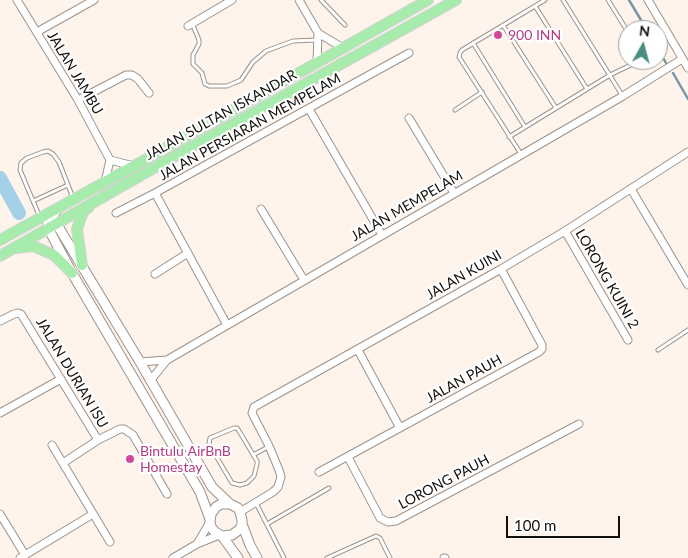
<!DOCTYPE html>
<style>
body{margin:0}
#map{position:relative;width:688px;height:558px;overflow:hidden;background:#fef4ec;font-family:Lato,sans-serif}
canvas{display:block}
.north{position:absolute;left:618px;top:20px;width:50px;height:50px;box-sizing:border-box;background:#fff;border:1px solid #a19f9e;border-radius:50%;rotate:7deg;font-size:14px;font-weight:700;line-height:20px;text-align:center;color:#13100d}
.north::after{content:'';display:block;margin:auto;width:18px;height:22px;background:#498e82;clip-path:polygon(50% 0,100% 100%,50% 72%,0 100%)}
.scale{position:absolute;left:506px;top:516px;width:114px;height:22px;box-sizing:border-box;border:2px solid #13100d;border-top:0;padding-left:6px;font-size:15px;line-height:18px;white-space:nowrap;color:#13100d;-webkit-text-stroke:4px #fff;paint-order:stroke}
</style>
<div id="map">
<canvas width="688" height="558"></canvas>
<div class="north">N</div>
<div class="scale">100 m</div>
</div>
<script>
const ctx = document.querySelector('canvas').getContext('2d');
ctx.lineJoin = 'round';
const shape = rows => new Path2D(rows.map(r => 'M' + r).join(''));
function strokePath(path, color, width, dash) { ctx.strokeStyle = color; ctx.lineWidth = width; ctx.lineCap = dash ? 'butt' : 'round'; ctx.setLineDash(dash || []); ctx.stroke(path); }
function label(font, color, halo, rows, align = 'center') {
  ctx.font = font + ' Lato,sans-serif'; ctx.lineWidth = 4.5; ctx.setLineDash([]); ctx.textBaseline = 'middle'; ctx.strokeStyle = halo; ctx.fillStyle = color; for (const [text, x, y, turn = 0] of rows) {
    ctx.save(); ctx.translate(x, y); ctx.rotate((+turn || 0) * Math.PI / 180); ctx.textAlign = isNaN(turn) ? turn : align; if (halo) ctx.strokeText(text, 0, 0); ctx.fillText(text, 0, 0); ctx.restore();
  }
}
strokePath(shape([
 [629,0,647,30],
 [658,49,666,63],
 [673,73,688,99]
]), '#7897a6', 2.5);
strokePath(shape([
 [0,178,19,213]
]), '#a4d1e7', 14);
const service = shape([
 [321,0,345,25],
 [563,0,622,95],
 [608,0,628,32],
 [535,6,587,89],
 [192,23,199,40,199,44,193,55,193,64,202,73,205,84,209,86,227,86,241,80,253,62,266,51,293,41,317,40],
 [503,25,556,108],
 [473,43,525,127],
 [455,110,482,92],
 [509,137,610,75,637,62,638,60],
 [521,154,459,57,460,53,462,50,545,0],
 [33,201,20,170,21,163,27,158,43,152,48,151,53,154,59,162,68,185],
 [39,215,33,201,68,185,73,198],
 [658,350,688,330],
 [234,428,237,428,239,431,257,461,257,464,254,476,247,483,240,485,232,483,209,444,210,438,234,428],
 [253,455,268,447],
 [256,503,284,558],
 [267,524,329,488],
 [327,558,376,536,380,538,390,558]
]);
const minor = shape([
 [17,0,78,100,110,160,105,182],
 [299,0,318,33,343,48],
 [648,0,688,68],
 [188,26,232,0],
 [37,32,94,0],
 [317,63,318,33],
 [78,100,126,75,132,75,138,79,149,93],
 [309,109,382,235],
 [409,118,454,193],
 [110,160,134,166],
 [631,189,688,285],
 [261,209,304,280],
 [116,213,155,193],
 [565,231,628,340],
 [155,274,188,253],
 [0,321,14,314,18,313,21,314,98,440],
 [227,325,155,193,409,53],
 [358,350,400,428],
 [140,362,167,360,623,96,682,59],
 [150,381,167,360],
 [0,413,61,379],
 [52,445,110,542],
 [348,457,380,518,388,522,396,521,579,424],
 [63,463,98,440,120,429,124,429,133,435,167,494],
 [319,472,539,352,542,349,542,345,501,269],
 [240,512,273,492,278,487,281,477,279,470,269,446,252,413,254,407,501,269,565,231,688,152],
 [0,514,25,555],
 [197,544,210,522],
 [20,558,93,514],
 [173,558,197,544,219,535],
 [444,558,445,558]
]);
const tertiary = shape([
 [57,210,49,220,48,222,48,228,72,273,200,492,210,519],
 [52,220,56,223,140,362,212,487,230,504],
 [242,524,250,545,257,558],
 [222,536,232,535,240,529,242,524,242,520,240,512,238,508,230,504,221,504,216,507,211,514,210,522,211,527,215,532,222,536,238,558]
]);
const primary = shape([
 [0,240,134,166,428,0],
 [17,248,33,246,54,255,72,273],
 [0,256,145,173,456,0],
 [82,265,77,229,83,212,89,207]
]);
strokePath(service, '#9c928b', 5);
strokePath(minor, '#9c928b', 9);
strokePath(tertiary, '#9c928b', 11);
strokePath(primary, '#d5d4d3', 12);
strokePath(service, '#fff', 3);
strokePath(minor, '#fff', 7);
strokePath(tertiary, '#fff', 9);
strokePath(primary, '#a7ecac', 10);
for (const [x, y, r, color] of [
 [498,35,5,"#d1479c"],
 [130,459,5,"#d1479c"]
]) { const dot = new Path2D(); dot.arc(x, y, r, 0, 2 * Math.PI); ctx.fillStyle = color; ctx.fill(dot); strokePath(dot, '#fff', 2); }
label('14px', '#b23c85', '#fff', [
 ["900 INN",508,35],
 ["Bintulu AirBnB",140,451],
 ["Homestay",140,467]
], 'left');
label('14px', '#13100d', '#fff', [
 ["JALAN JAMBU",75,73,59],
 ["JALAN SULTAN ISKANDAR",221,115,-29],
 ["JALAN PERSIARAN MEMPELAM",250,127,-29],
 ["JALAN MEMPELAM",407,206,-30],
 ["JALAN KUINI",464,275,-30],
 ["LORONG KUINI 2",607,279,60],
 ["JALAN DURIAN ISU",72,373,59],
 ["JALAN PAUH",464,379,-29],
 ["LORONG PAUH",444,482,-28]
]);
</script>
